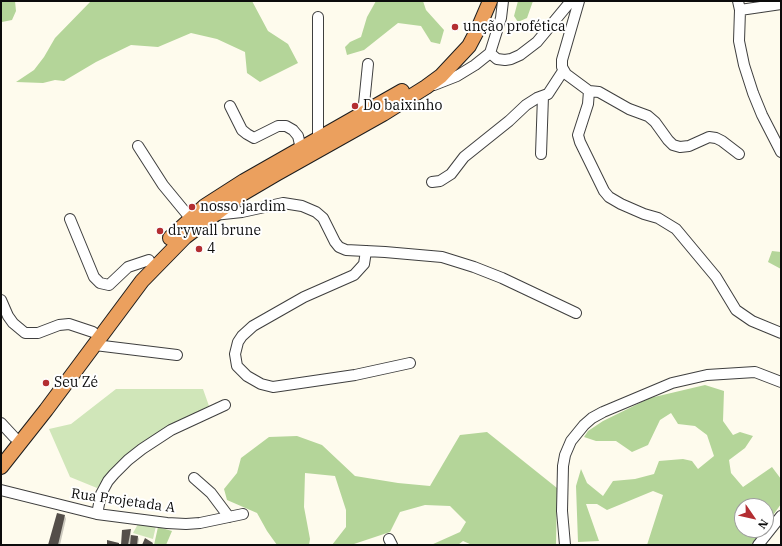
<!DOCTYPE html>
<meta charset="utf-8">
<style>
body{margin:0}
#map{position:relative;width:782px;height:546px;overflow:hidden;background:#fefbed;font-family:"IBM Plex Serif",serif}
canvas{display:block}
.frame{position:absolute;inset:0;border:2px solid #0c0c0c;pointer-events:none}
.north{position:absolute;left:734px;top:498px;width:40px;height:40px;box-sizing:border-box;background:#fff;border:1px solid #9e9e9e;border-radius:50%;rotate:124deg;font-size:11px;font-weight:700;line-height:16px;text-align:center;color:#0c0c0c}
.north::after{content:'';display:block;margin:auto;width:14px;height:18px;background:#b32e32;clip-path:polygon(50% 0,100% 100%,50% 72%,0 100%)}
</style>
<div id="map">
<canvas width="782" height="546"></canvas>
<div class="frame"></div>
<div class="north">N</div>
</div>
<script>
const ctx = document.querySelector('canvas').getContext('2d');
ctx.lineJoin = 'round';
function fill(path, color) { ctx.fillStyle = color; ctx.fill(path, 'evenodd'); }
const shape = rows => new Path2D(rows.map(r => 'M' + r).join(''));
function strokePath(path, color, width, dash) { ctx.strokeStyle = color; ctx.lineWidth = width; ctx.lineCap = dash ? 'butt' : 'round'; ctx.setLineDash(dash || []); ctx.stroke(path); }
function label(font, color, halo, rows, align = 'center') {
  ctx.font = font + ' "IBM Plex Serif",serif'; ctx.lineWidth = 4; ctx.setLineDash([]); ctx.textBaseline = 'middle'; ctx.strokeStyle = halo; ctx.fillStyle = color; for (const [text, x, y, turn = 0] of rows) {
    ctx.save(); ctx.translate(x, y); ctx.rotate((+turn || 0) * Math.PI / 180); ctx.textAlign = isNaN(turn) ? turn : align; if (halo) ctx.strokeText(text, 0, 0); ctx.fillText(text, 0, 0); ctx.restore();
  }
}
fill(shape([
 [116,389,203,389,209,406,130,451,97,488,70,477,49,429,71,424],
 [138,524,156,526,153,539,133,533]
]), '#d0e6b9');
fill(shape([
 [1,1,15,1,16,11,12,20,2,22,1,25],
 [91,1,252,1,268,31,288,44,298,63,260,82,247,73,245,52,217,39,191,33,158,47,131,45,96,62,64,81,55,80,43,83,16,82,34,70,44,57,55,38],
 [376,1,423,1,426,10,444,30,440,44,431,42,421,26,398,23,364,50,347,55,345,47,350,42,361,37,367,17],
 [518,1,533,1,527,18,518,22,514,16],
 [772,251,781,252,781,269,768,262],
 [705,385,724,391,723,421,733,435,740,432,753,436,745,448,729,460,731,473,743,487,772,467,781,479,781,504,766,525,766,506,742,506,742,530,762,530,751,545,647,545,663,495,653,491,607,510,597,504,586,504,599,541,578,542,576,486,581,469,587,483,603,496,613,481,635,479,654,474,659,461,683,459,692,461,698,469,714,456,707,435,695,426,678,424,671,413,660,420,648,445,632,452,616,441,596,441,584,437,588,431,603,421,650,398],
 [487,432,557,488,556,545,472,545,463,541,458,545,431,545,460,532,466,522,450,506,425,505,400,512,390,532,351,545,332,545,346,527,346,510,335,476,305,473,304,507,310,539,309,545,277,545,267,531,257,513,227,500,224,489,237,473,241,458,269,437,297,436,322,445,355,476,398,483,430,486,460,435],
 [158,527,172,531,166,545,154,545]
]), '#b4d599');
fill(shape([
 [65,516,66,519,60,545,49,545],
 [130,530,131,536,138,537,139,539,138,545,122,545]
]), '#0003');
fill(shape([
 [57,513,65,515,58,545,48,545],
 [131,529,128,545,121,545,122,530],
 [131,535,138,536,137,545,130,545],
 [145,538,153,543,152,545,142,545],
 [107,540,119,543,119,545,107,545]
]), '#544e49');
const minor = shape([
 [579,1,562,60,562,67,566,74,589,91,588,104,578,135,580,142,604,191,609,197,621,204,644,214,658,218,676,229,716,277,736,310,752,321,781,333],
 [738,1,740,10,739,41,744,65,753,93,762,115,781,152],
 [740,10,781,4],
 [318,17,318,139],
 [490,53,497,59,505,60,511,59,520,55,537,42,571,1],
 [434,85,457,76,475,65,490,53,501,18,503,1],
 [589,91,599,92,629,109,648,116,655,122,668,140,673,145,680,147,689,146,709,137,716,138,722,141,739,154],
 [230,106,242,130,247,134,254,138,278,126,286,126,293,130,298,136,301,149],
 [363,114,368,64],
 [138,146,163,185,191,219],
 [541,154,543,96],
 [432,182,440,181,451,174,464,157,509,121,526,105,537,98,548,94,563,71],
 [214,215,242,212,283,203,302,206,316,212,323,218,335,242,339,247,346,250,385,252,442,257,474,267,502,278,576,313],
 [70,219,94,277,100,283,109,285,128,267,149,260],
 [366,251,364,264,354,275,304,297,253,326,242,336,238,342,235,354,237,366,247,376,261,384,273,387,355,375,410,363],
 [1,300,8,316,13,323,25,333,38,333,59,325,69,324,93,332],
 [95,345,177,355],
 [1,423,14,437],
 [194,478,211,493,229,517],
 [1,490,97,514,167,523,186,524,200,523,243,514],
 [97,514,101,494,108,481,114,474,128,460,142,449,171,430,225,405],
 [389,539,392,545],
 [565,545,562,511,563,466,565,455,571,441,584,425,592,418,603,412,672,383,707,375,755,372,781,382],
 [758,545,781,516]
]);
const highway = shape([
 [170,238,205,206,244,181,402,91],
 [1,467,46,410,142,281,185,237,242,194,276,174,383,114,426,87,441,76,469,46,478,29,490,1]
]);
strokePath(minor, '#3f3f3f', 12);
strokePath(highway, '#1d1d1d', 16);
strokePath(minor, '#fff', 10);
strokePath(highway, '#eba05e', 14);
for (const [x, y, r, color] of [
 [455,27,4,"#b32e32"],
 [355,106,4,"#b32e32"],
 [192,207,4,"#b32e32"],
 [160,231,4,"#b32e32"],
 [199,249,4,"#b32e32"],
 [46,383,4,"#b32e32"]
]) { const dot = new Path2D(); dot.arc(x, y, r, 0, 2 * Math.PI); ctx.fillStyle = color; ctx.fill(dot); strokePath(dot, '#fff', 1.5); }
label('14px', '#0c0c0c', '#fff', [
 ["unção profética",463,27],
 ["Do baixinho",363,106],
 ["nosso jardim",200,207],
 ["drywall brune",168,231],
 ["4",207,249],
 ["Seu Zé",54,383]
], 'left');
label('14px', '#0c0c0c', '#fff', [
 ["Rua Projetada A",123,501,8]
]);
</script>
